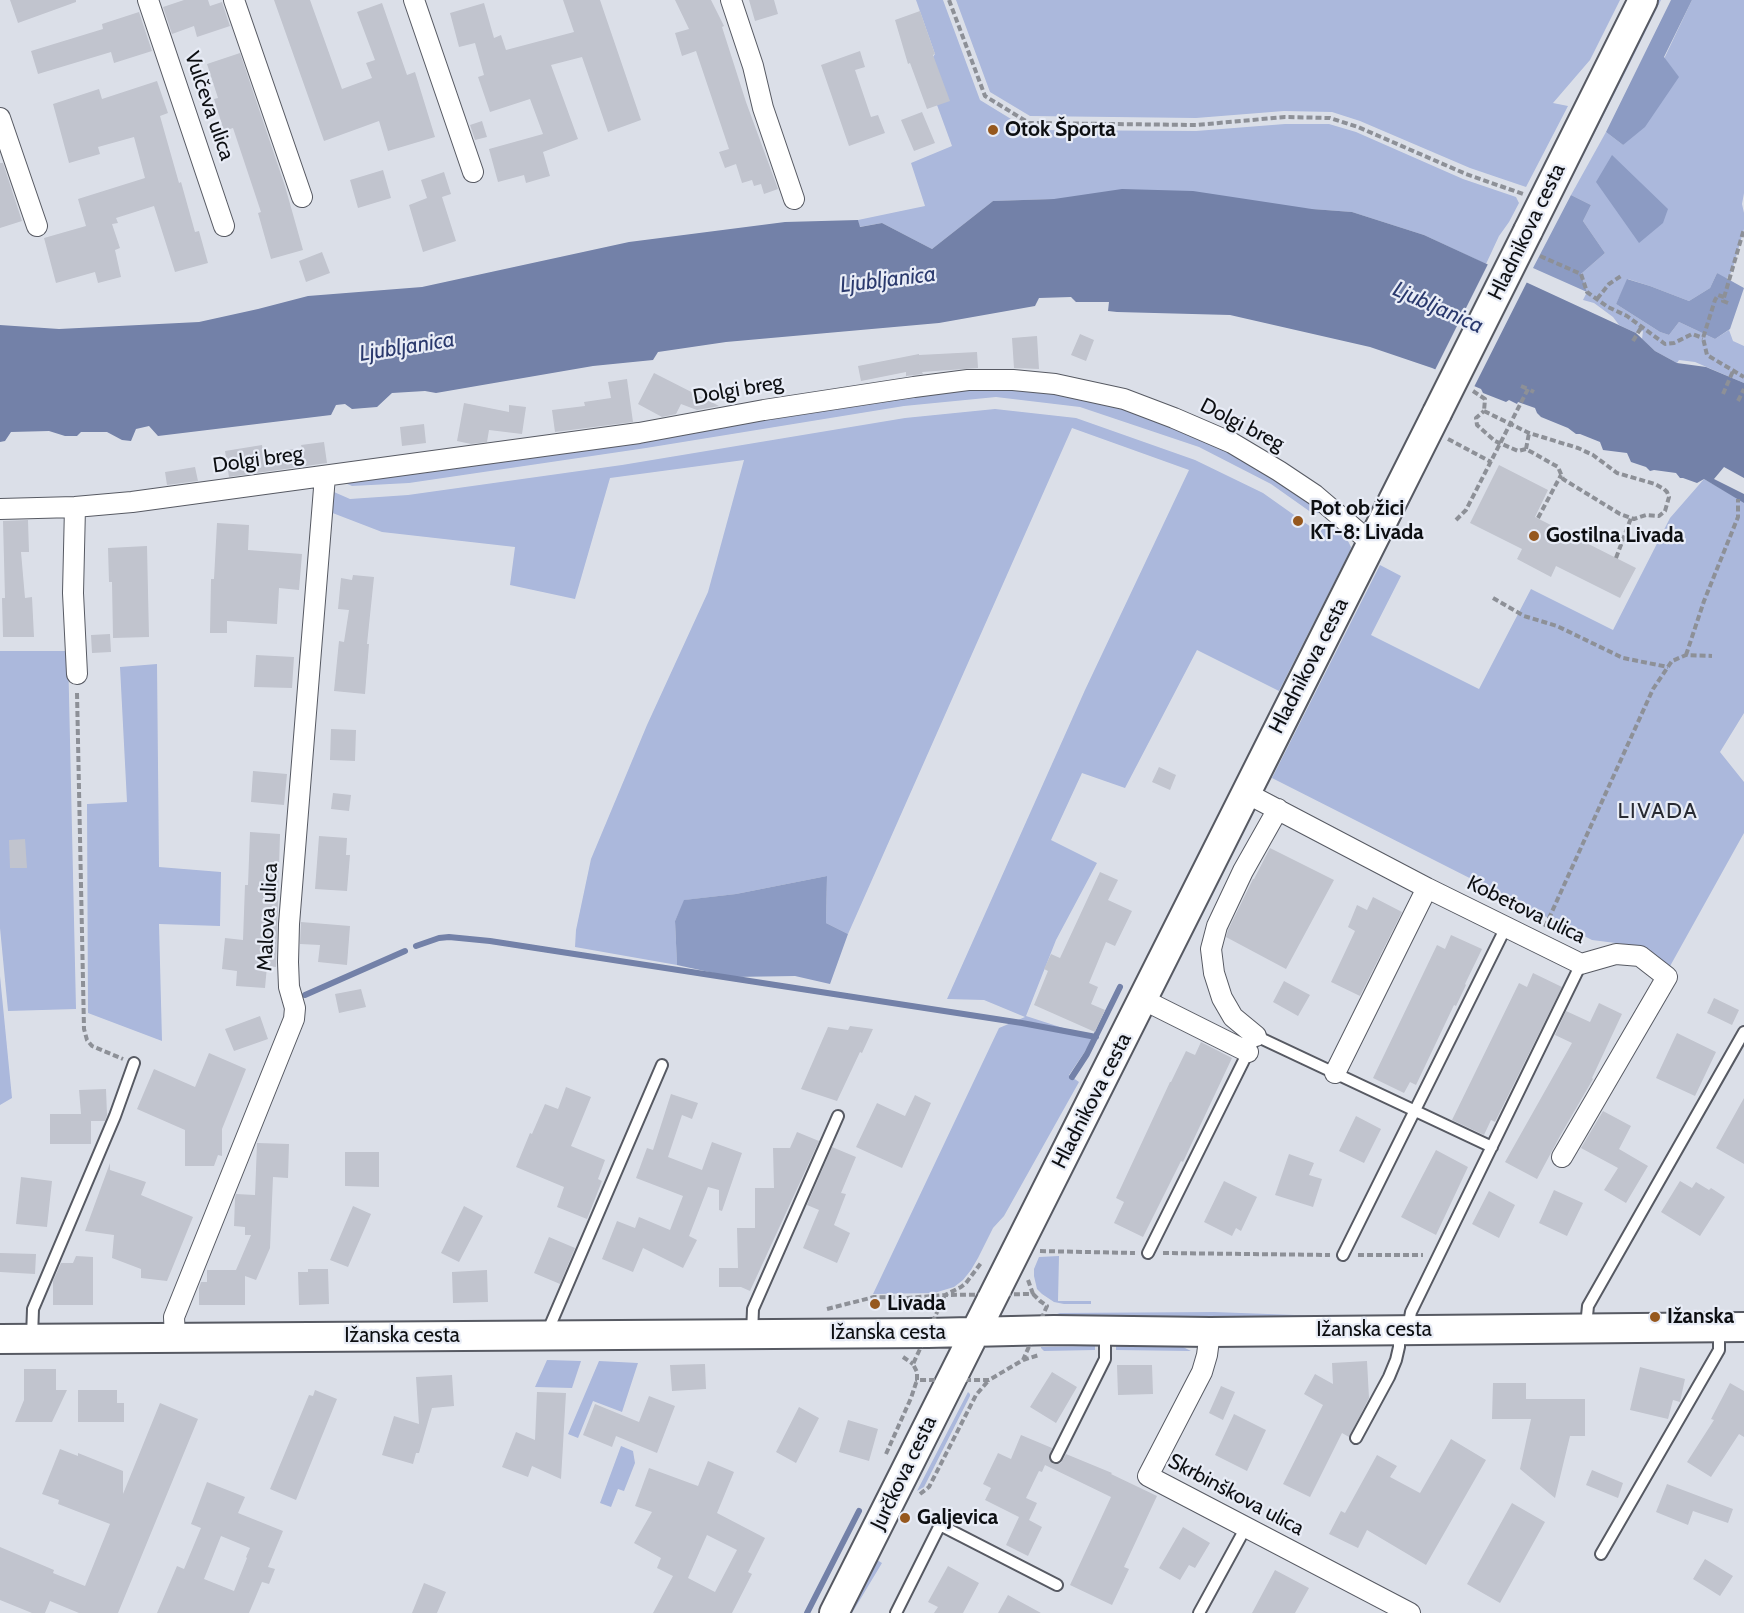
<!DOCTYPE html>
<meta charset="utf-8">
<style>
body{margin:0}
canvas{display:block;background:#dbdfe8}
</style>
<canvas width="1744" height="1613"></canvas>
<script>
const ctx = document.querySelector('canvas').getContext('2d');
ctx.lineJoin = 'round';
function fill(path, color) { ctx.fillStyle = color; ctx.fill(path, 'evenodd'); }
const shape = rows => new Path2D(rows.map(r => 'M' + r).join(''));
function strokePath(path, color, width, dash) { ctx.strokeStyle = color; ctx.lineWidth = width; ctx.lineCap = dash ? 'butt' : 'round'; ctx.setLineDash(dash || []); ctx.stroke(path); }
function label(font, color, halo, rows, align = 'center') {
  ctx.font = font + ' Cabin,sans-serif'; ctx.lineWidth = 4.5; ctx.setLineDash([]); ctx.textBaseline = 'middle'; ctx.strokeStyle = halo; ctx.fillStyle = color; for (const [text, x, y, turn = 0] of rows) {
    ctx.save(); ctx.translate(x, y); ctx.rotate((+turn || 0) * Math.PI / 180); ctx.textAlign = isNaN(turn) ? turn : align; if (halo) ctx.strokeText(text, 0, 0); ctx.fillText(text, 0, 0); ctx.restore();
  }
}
fill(shape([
 [916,0,943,0,980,100,1029,130,1196,131,1285,124,1329,124,1356,132,1463,179,1516,197,1519,203,1509,222,1499,236,1486,264,1424,235,1352,212,1312,209,1054,199,993,201,932,249,882,223,859,227,858,220,925,206,911,163,952,146,937,105,933,57,935,54],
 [956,0,1620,0,1590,60,1553,103,1568,106,1526,187,1470,168,1360,121,1332,112,1284,111,1196,118,1030,116,990,92],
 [1656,0,1661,0,1629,65,1548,225,1544,223],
 [1692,0,1744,0,1744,193,1742,204,1744,213,1744,229,1732,271,1725,281,1717,273,1710,288,1689,301,1650,286,1628,279,1616,304,1660,332,1669,335,1679,322,1715,339,1729,330,1733,341,1744,346,1744,383,1695,362,1679,360,1677,363,1655,351,1642,339,1643,331,1636,333,1619,325,1613,317,1594,303,1583,300,1587,292,1581,274,1605,253,1583,221,1591,205,1571,195,1606,132,1623,145],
 [1014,386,1100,399,1204,437,1274,475,1321,510,1320,513,1312,513,1271,484,1199,447,1080,407,996,397,904,406,646,448,409,483,352,486,338,480,885,394],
 [995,409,1076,418,1195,460,1263,493,1311,527,1313,524,1321,528,1340,529,1344,533,1351,547,1350,551,1279,691,1197,650,1125,788,1082,773,1051,840,1097,863,1056,940,1026,1016,1094,1038,1069,1075,1079,1082,1004,1216,993,1228,978,1258,971,1270,963,1280,954,1287,934,1293,873,1294,999,1028,1025,1017,984,1000,947,999,1085,690,1189,470,1072,428,848,934,826,923,827,876,736,894,685,900,675,921,677,965,575,947,576,930,591,859,647,725,708,592,744,460,610,478,575,599,510,585,515,547,382,532,330,512,334,492,350,499,408,495,622,465,905,418],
 [1704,479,1744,502,1744,713,1720,752,1744,782,1744,833,1669,968,1639,946,1592,940,1272,778,1380,565,1401,576,1371,635,1479,689,1531,589,1613,630,1670,518],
 [0,651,68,651,76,1009,8,1011,0,928],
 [157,664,159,867,221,872,220,926,159,924,162,1041,88,1013,87,804,127,802,120,667],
 [0,976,12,1098,0,1105],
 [1059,1256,1058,1301,1091,1301,1091,1304,1064,1304,1054,1302,1042,1294,1037,1289,1034,1276,1034,1269,1039,1257],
 [1214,1312,1322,1316,1322,1320,1214,1317,1056,1317,1057,1314,1060,1313],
 [1095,1346,1095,1350,1044,1351,1041,1348,1041,1347],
 [1116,1346,1181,1346,1191,1351,1116,1350],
 [547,1360,581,1361,572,1388,535,1387],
 [599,1361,638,1363,622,1412,593,1401,578,1438,568,1434],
 [968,1392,970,1394,970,1396,924,1487,917,1491],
 [621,1446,633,1451,635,1463,624,1491,618,1489,611,1507,600,1503],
 [877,1560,882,1563,852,1613,846,1613]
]), '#abb8dc');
fill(shape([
 [1671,0,1692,0,1664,57,1679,77,1645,127,1623,145,1606,132],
 [1612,155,1668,209,1663,223,1639,243,1596,182],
 [1571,195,1591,205,1583,221,1605,253,1581,274,1587,292,1533,268],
 [1717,273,1744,288,1730,329,1715,339,1679,322,1669,335,1660,332,1616,304,1627,279,1650,286,1689,301,1710,288],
 [827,876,826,923,848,934,830,984,795,976,732,977,677,965,675,921,684,900,736,894]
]), '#8c9bc3');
fill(shape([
 [1122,189,1193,191,1312,209,1352,212,1424,235,1636,333,1655,351,1677,363,1706,367,1744,383,1744,503,1704,479,1697,483,1683,478,1680,478,1676,473,1654,470,1650,471,1646,467,1631,462,1627,453,1603,450,1600,442,1580,434,1576,434,1568,428,1541,417,1537,413,1535,408,1518,402,1517,404,1509,400,1506,402,1483,393,1481,389,1432,368,1370,347,1230,315,1117,312,1108,311,1109,302,1076,302,1071,297,1039,298,1035,306,939,323,726,342,658,352,653,360,593,366,436,393,425,391,392,393,377,407,352,409,345,404,336,405,331,415,158,436,149,426,136,429,131,441,122,440,107,432,81,432,77,436,65,436,49,431,11,432,5,441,0,442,0,325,59,329,199,322,258,309,308,296,422,287,629,242,785,222,858,220,860,227,882,223,932,249,993,201,1054,199]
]), '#7381a8');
fill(shape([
 [1489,262,1528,280,1473,389,1434,372],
 [1724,467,1744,478,1744,494,1714,479]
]), '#dbdfe8');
strokePath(shape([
 [416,946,439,938,449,937,490,941,1022,1023,1096,1037],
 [305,995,405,951],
 [1072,1077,1087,1054,1120,987],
 [807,1613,859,1511]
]), '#7381a8', 6);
fill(shape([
 [10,0,76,0,76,2,18,23],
 [184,0,208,0,210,6,222,2,230,26,197,37,194,26,172,34,163,7],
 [274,0,310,0,342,89,372,78,366,63,375,60,357,12,382,3,407,75,415,72,435,137,388,151,379,121,324,141],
 [563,0,600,0,641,120,608,132,582,57,551,65,578,139,543,152,550,176,526,183,524,175,498,182,489,149,543,134,530,99,490,112,478,77,484,75,475,43,459,47,450,13,484,3,494,38,501,35,506,50,574,32],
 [675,0,711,0,724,26,722,27,746,102,778,189,764,194,761,184,754,186,752,180,742,183,736,164,725,168,719,152,729,149,696,51,682,56,675,33,689,29],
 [749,0,774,0,778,14,755,21],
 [920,11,935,54,933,55,950,101,927,109,910,63,908,64,895,20],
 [139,12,152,51,114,63,111,52,38,74,31,51,103,29,102,24],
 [860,51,865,67,855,70,871,117,878,115,885,133,849,146,821,65],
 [240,53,285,186,303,250,271,259,258,213,261,212,233,128,224,131,214,99,218,98,207,64],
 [157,81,168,113,160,116,179,183,181,182,195,232,199,231,208,263,175,272,154,206,116,218,118,223,112,224,120,248,115,250,121,277,98,283,95,272,56,283,44,238,86,226,78,199,145,178,134,137,98,147,100,154,69,163,53,104,99,89,102,99],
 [922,112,935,143,914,151,901,120],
 [482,121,487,137,475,140,470,125],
 [0,163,3,163,22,221,0,228],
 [383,170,391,198,358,208,350,180],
 [444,172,451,194,442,197,456,241,423,252,409,205,427,198,421,180],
 [322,252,330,273,306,282,299,261],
 [1080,334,1094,340,1086,361,1071,355],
 [1037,336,1039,369,1014,368,1012,338],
 [977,352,978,368,922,372,923,374,906,376,906,372,861,381,858,366,919,354,919,355],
 [654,373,719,406,697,410,681,404,676,414,662,417,638,404],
 [627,379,633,422,555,432,552,410,585,406,584,402,611,398,608,382],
 [464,403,509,412,509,405,526,407,522,434,489,430,487,442,471,444,457,441],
 [424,424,426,443,402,446,400,427],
 [324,442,327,463,229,477,225,451,262,445,263,453,302,448,301,445],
 [1499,465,1548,490,1535,517,1636,568,1620,598,1556,566,1551,577,1517,559,1522,549,1470,523],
 [195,467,198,481,167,485,165,472],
 [28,520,29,552,21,552,25,598,32,597,34,637,3,637,2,598,5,598,3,521],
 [217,523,249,525,248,550,302,554,299,590,279,588,277,624,227,621,227,633,210,633,211,579,214,579],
 [147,546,149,637,113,638,112,582,109,582,108,548],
 [353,575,374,577,367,644,369,644,365,694,334,691,339,641,344,642,349,610,338,609,341,578,352,580],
 [110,634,111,652,92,653,91,635],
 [256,655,294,657,292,688,254,687],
 [331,729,356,730,355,761,330,760],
 [1159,767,1176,775,1170,790,1152,782],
 [253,771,287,774,284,805,251,802],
 [333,793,351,795,349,811,331,809],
 [250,832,280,834,276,967,267,966,265,988,236,986,237,971,222,969,225,938,243,940,245,885,248,885],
 [319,836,347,838,346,855,350,855,347,891,315,889],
 [25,839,27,868,10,868,9,840],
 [1270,848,1334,880,1286,969,1226,937,1228,930,1253,879,1254,879],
 [1100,872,1118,880,1108,900,1132,911,1115,946,1106,942,1089,983,1098,987,1091,1004,1105,1010,1095,1032,1034,1005,1048,971,1044,969,1051,954,1060,958],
 [1373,897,1402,912,1360,996,1331,982,1355,931,1348,927,1357,905,1367,910],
 [301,922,350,926,347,965,318,962,320,945,300,944],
 [1451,935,1482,949,1465,984,1466,985,1456,1006,1454,1005,1416,1085,1410,1082,1404,1093,1373,1078,1437,945,1445,949],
 [1533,973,1562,987,1495,1122,1491,1120,1484,1135,1452,1120,1519,983,1527,987],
 [1284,981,1310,995,1298,1016,1273,1002],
 [361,989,366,1007,339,1013,335,994],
 [1714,998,1739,1010,1732,1025,1707,1013],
 [1599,1003,1622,1014,1592,1078,1593,1079,1560,1136,1537,1179,1505,1162,1572,1043,1555,1035,1566,1011,1590,1022],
 [260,1016,268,1039,234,1051,225,1029],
 [850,1026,873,1029,862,1053,860,1052,837,1101,801,1089,828,1027,848,1030],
 [1677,1033,1716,1052,1695,1096,1656,1078],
 [1201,1042,1232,1058,1183,1162,1181,1161,1143,1237,1114,1223,1124,1202,1116,1198,1170,1082,1171,1082,1186,1051,1195,1055],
 [209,1053,246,1069,222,1129,222,1156,218,1155,214,1166,185,1166,185,1130,137,1109,154,1069,195,1087],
 [566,1087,591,1097,571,1146,605,1160,598,1179,602,1181,587,1219,557,1207,564,1187,516,1167,530,1133,532,1134,545,1104,558,1109],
 [106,1089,107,1115,105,1121,91,1121,91,1144,50,1144,50,1114,81,1114,79,1090],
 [671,1094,698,1103,692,1119,682,1115,668,1157,702,1170,712,1142,742,1153,722,1211,719,1210,719,1190,708,1187,689,1236,697,1240,683,1268,643,1248,633,1272,602,1259,617,1221,635,1228,639,1217,670,1230,683,1196,636,1178,647,1148,653,1150],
 [915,1095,931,1103,902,1168,856,1147,877,1103,905,1116],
 [1744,1098,1744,1164,1716,1148],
 [1603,1111,1631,1126,1619,1149,1648,1166,1626,1203,1604,1190,1618,1168,1581,1148],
 [1356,1116,1381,1129,1364,1163,1339,1151],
 [797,1132,819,1141,750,1291,741,1287,719,1287,719,1268,738,1268,737,1228,755,1228,755,1188,774,1188,773,1148,790,1148],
 [257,1143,289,1144,288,1178,273,1177,270,1248,256,1280,245,1276,245,1305,199,1305,199,1288,201,1282,207,1282,207,1270,236,1270,251,1235,245,1235,245,1227,234,1226,235,1198,236,1194,255,1195],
 [832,1147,856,1157,841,1193,846,1194,834,1225,850,1233,837,1263,803,1248,819,1210,807,1205],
 [1436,1150,1468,1167,1436,1235,1401,1217],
 [345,1152,379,1152,379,1187,345,1186],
 [1289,1154,1314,1163,1309,1175,1322,1179,1313,1207,1275,1195],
 [110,1163,110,1170,146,1182,141,1195,193,1217,167,1281,141,1278,141,1269,112,1258,114,1235,85,1231],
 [21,1177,52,1181,47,1227,16,1224],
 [1224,1181,1257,1197,1241,1231,1236,1228,1232,1236,1204,1222],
 [1680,1181,1692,1188,1696,1182,1709,1190,1711,1188,1725,1197,1700,1236,1661,1212],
 [1554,1190,1583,1203,1567,1236,1539,1223],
 [1489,1191,1515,1205,1499,1238,1472,1224],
 [353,1206,371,1214,348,1267,330,1260],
 [464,1206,483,1216,459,1262,441,1253],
 [549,1237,575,1248,560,1284,534,1273],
 [0,1253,36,1254,35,1274,0,1272],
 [76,1256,93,1257,93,1305,53,1305,53,1281,61,1263,73,1263],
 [308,1269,328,1269,329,1304,299,1305,298,1272,308,1272],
 [487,1270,488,1302,453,1303,452,1272],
 [1367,1361,1369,1398,1349,1437,1342,1433,1310,1497,1283,1484,1323,1405,1304,1394,1315,1374,1333,1384,1332,1363],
 [705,1364,706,1389,672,1391,670,1365],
 [1117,1365,1152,1365,1153,1394,1118,1395],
 [1640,1367,1685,1379,1680,1402,1673,1400,1668,1419,1630,1410],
 [24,1369,56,1369,56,1390,67,1390,52,1422,15,1422,24,1400],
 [1052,1372,1077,1387,1056,1423,1030,1407],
 [452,1375,454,1406,432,1408,419,1453,416,1453,413,1464,382,1455,394,1416,419,1424,416,1377],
 [1493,1383,1526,1383,1526,1399,1585,1399,1585,1436,1570,1436,1555,1498,1520,1469,1531,1419,1492,1419],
 [1730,1383,1744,1391,1744,1437,1739,1434,1711,1477,1687,1462,1714,1420,1711,1419],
 [1221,1386,1235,1392,1223,1420,1209,1413],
 [78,1390,117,1390,117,1403,124,1403,124,1422,78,1422],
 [315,1390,337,1399,296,1500,270,1489,309,1395,313,1396],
 [537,1392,566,1393,561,1479,532,1466,528,1477,502,1467,516,1432,535,1440],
 [649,1396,675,1406,657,1453,616,1436,612,1447,583,1435,595,1404,639,1422],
 [160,1403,198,1419,118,1613,79,1613,50,1601,45,1613,32,1613,0,1600,0,1547,54,1570,53,1573,85,1586,110,1524,58,1504,59,1500,42,1494,60,1449,78,1456,78,1453,123,1471,123,1494],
 [799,1407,819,1418,796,1463,776,1452],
 [1234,1414,1266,1430,1247,1471,1215,1455],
 [848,1420,878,1429,869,1461,839,1452],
 [1021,1435,1052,1448,1049,1458,1053,1464,1061,1463,1066,1454,1112,1473,1111,1474,1157,1496,1124,1567,1129,1569,1112,1605,1070,1585,1111,1497,1045,1465,1042,1472,1039,1471,1026,1498,1037,1503,1029,1520,1042,1527,1028,1556,1006,1545,1019,1517,985,1500,991,1488,983,1484,998,1453,1011,1459],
 [1451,1439,1486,1460,1426,1565,1367,1530,1358,1548,1329,1534,1341,1511,1345,1513,1377,1455,1397,1466,1390,1477,1420,1493],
 [708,1461,734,1472,717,1513,765,1538,748,1572,752,1574,732,1613,653,1613,673,1576,657,1568,661,1558,634,1543,652,1512,635,1506,649,1468,698,1486],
 [707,1535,737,1550,715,1592,688,1578],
 [1592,1470,1623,1483,1618,1498,1586,1485],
 [207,1482,245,1497,238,1513,283,1531,268,1567,275,1569,269,1584,262,1582,249,1613,157,1613,177,1566,184,1569,201,1528,191,1524],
 [221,1536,250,1548,246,1557,247,1558,234,1591,204,1579],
 [1667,1484,1733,1509,1728,1523,1693,1511,1688,1525,1656,1512],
 [1512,1503,1545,1522,1500,1603,1467,1584],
 [1183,1527,1210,1543,1195,1568,1189,1565,1180,1580,1159,1568],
 [1705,1559,1733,1576,1720,1596,1693,1579],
 [948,1566,979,1583,963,1613,934,1613,938,1607,928,1602],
 [1275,1570,1309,1588,1295,1613,1252,1613],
 [424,1583,446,1592,437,1613,412,1613],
 [1008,1595,1041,1613,998,1613]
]), '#c1c4ce');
const lane = shape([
 [1148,1253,1256,1036,1492,1147],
 [1343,1255,1506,927],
 [1586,1326,1588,1306,1744,1032],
 [1408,1329,1411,1312,1581,964],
 [752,1334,753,1309,838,1116],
 [546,1335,662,1065],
 [32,1337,33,1309,115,1116,134,1063],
 [1356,1438,1389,1377,1396,1360,1399,1347,1399,1330],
 [1056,1457,1105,1359,1105,1331],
 [1601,1554,1719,1350,1719,1328],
 [896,1613,940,1525,1057,1585],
 [1199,1613,1246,1527]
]);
const street = shape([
 [148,0,224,226],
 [234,0,302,197],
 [414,0,473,172],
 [731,0,753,66,763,108,794,199],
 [0,118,37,226],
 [75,507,73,593,77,674],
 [0,509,75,507,132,502,639,433,764,410,914,387,968,380,1013,380,1055,384,1124,399,1174,418,1232,443,1279,471,1315,495,1363,536,1372,541],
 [1246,793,1427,888,1581,964,1616,954,1640,956,1667,977,1562,1157],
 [1142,999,1248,1052],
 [1256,1036,1233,1017,1222,998,1214,973,1211,949,1217,926,1243,871,1278,809],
 [1335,1073,1427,888],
 [1210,1332,1207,1355,1202,1372,1148,1476,1410,1613],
 [175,1338,174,1317,294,1019,295,1008,289,987,288,962,289,924,325,476]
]);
const secondary = shape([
 [1528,231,1643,0],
 [0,1339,928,1333,1054,1330,1210,1332,1744,1327],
 [834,1613,1437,413]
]);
strokePath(lane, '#575a63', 14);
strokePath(street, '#575a63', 22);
strokePath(secondary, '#575a63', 32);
strokePath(shape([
 [949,0,985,96,1029,123,1196,125,1285,117,1330,118,1358,127,1466,174,1523,194],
 [1540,256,1581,274,1587,292,1608,307,1627,316,1665,344,1674,343,1692,334,1703,338],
 [1724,297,1718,295,1715,300,1703,338,1707,355,1744,377],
 [1597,299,1609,284,1621,276],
 [1728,303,1723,301,1744,229],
 [1633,341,1642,326],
 [1521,386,1528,389],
 [1473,391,1485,399,1484,411],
 [1723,394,1733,371],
 [1738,401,1744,389],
 [1484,411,1529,433,1578,448,1593,455,1617,473,1655,484,1664,489,1667,492,1669,497,1665,511,1659,516,1646,515,1634,519,1620,514,1563,479,1558,467,1526,449,1518,451,1495,441,1477,425,1476,418,1484,411],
 [1448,439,1491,462],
 [1526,449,1529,433],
 [1538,518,1561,475],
 [1456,520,1466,510,1528,389,1534,392],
 [1616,558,1631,518],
 [1493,598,1524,616,1557,626,1623,658,1668,667],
 [1686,655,1704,601,1738,517,1738,499],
 [77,693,84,1029,87,1040,92,1046,123,1059],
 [1545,927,1653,689,1672,661,1686,655,1712,656],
 [1040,1251,1135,1253],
 [1163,1253,1330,1255],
 [1358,1255,1423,1255],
 [1028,1280,1033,1294],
 [1033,1294,1040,1301,1047,1306,1023,1360,989,1380,917,1380,917,1372,913,1364,945,1295,1033,1294],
 [827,1309,874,1297,907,1298,945,1295,961,1287,966,1283,981,1263],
 [903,1357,913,1364],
 [1023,1360,1039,1355],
 [886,1454,911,1398,917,1380],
 [920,1494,929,1487,976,1395,988,1381]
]), '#8d9097', 4, [6, 3]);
strokePath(lane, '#fff', 10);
strokePath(street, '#fff', 20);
strokePath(secondary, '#fff', 28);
const secondaryBridge = shape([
 [1437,413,1528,231]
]);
strokePath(secondaryBridge, '#575a63', 32, []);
strokePath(secondaryBridge, '#fff', 28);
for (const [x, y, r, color] of [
 [993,130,6,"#96581e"],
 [1298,521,6,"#96581e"],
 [1534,536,6,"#96581e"],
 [875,1304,6,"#96581e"],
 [1655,1317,6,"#96581e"],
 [905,1518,6,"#96581e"]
]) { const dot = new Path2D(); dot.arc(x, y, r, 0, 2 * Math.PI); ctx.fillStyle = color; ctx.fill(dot); strokePath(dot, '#e8ecf6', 2); }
label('21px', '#0d0f12', '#e8ecf6', [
 ["Vulčeva ulica",209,106,71],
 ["Hladnikova cesta",1527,232,-64],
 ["Dolgi breg",738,390,-10],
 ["Dolgi breg",1242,425,27],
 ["Dolgi breg",258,460,-8],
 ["Hladnikova cesta",1309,666,-63],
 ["Kobetova ulica",1526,910,26],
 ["Malova ulica",268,917,-87],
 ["Hladnikova cesta",1092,1101,-63],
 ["Ižanska cesta",1374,1330],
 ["Ižanska cesta",888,1333],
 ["Ižanska cesta",402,1336],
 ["Jurčkova cesta",904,1473,-64],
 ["Skrbinškova ulica",1236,1495,28]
]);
label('bold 21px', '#0d0f12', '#e8ecf6', [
 ["Otok Športa",1005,130],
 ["Pot ob žici",1310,509],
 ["KT-8: Livada",1310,533],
 ["Gostilna Livada",1546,536],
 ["Livada",887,1304],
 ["Ižanska",1667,1317],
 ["Galjevica",917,1518]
], 'left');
label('italic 22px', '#2a396d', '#e8ecf6', [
 ["Ljubljanica",888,280,-7],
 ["Ljubljanica",1438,308,24],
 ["Ljubljanica",407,347,-9]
]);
ctx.letterSpacing = '1.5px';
label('22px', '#282a32', '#e8ecf6', [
 ["LIVADA",1658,812]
]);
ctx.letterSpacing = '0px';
</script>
